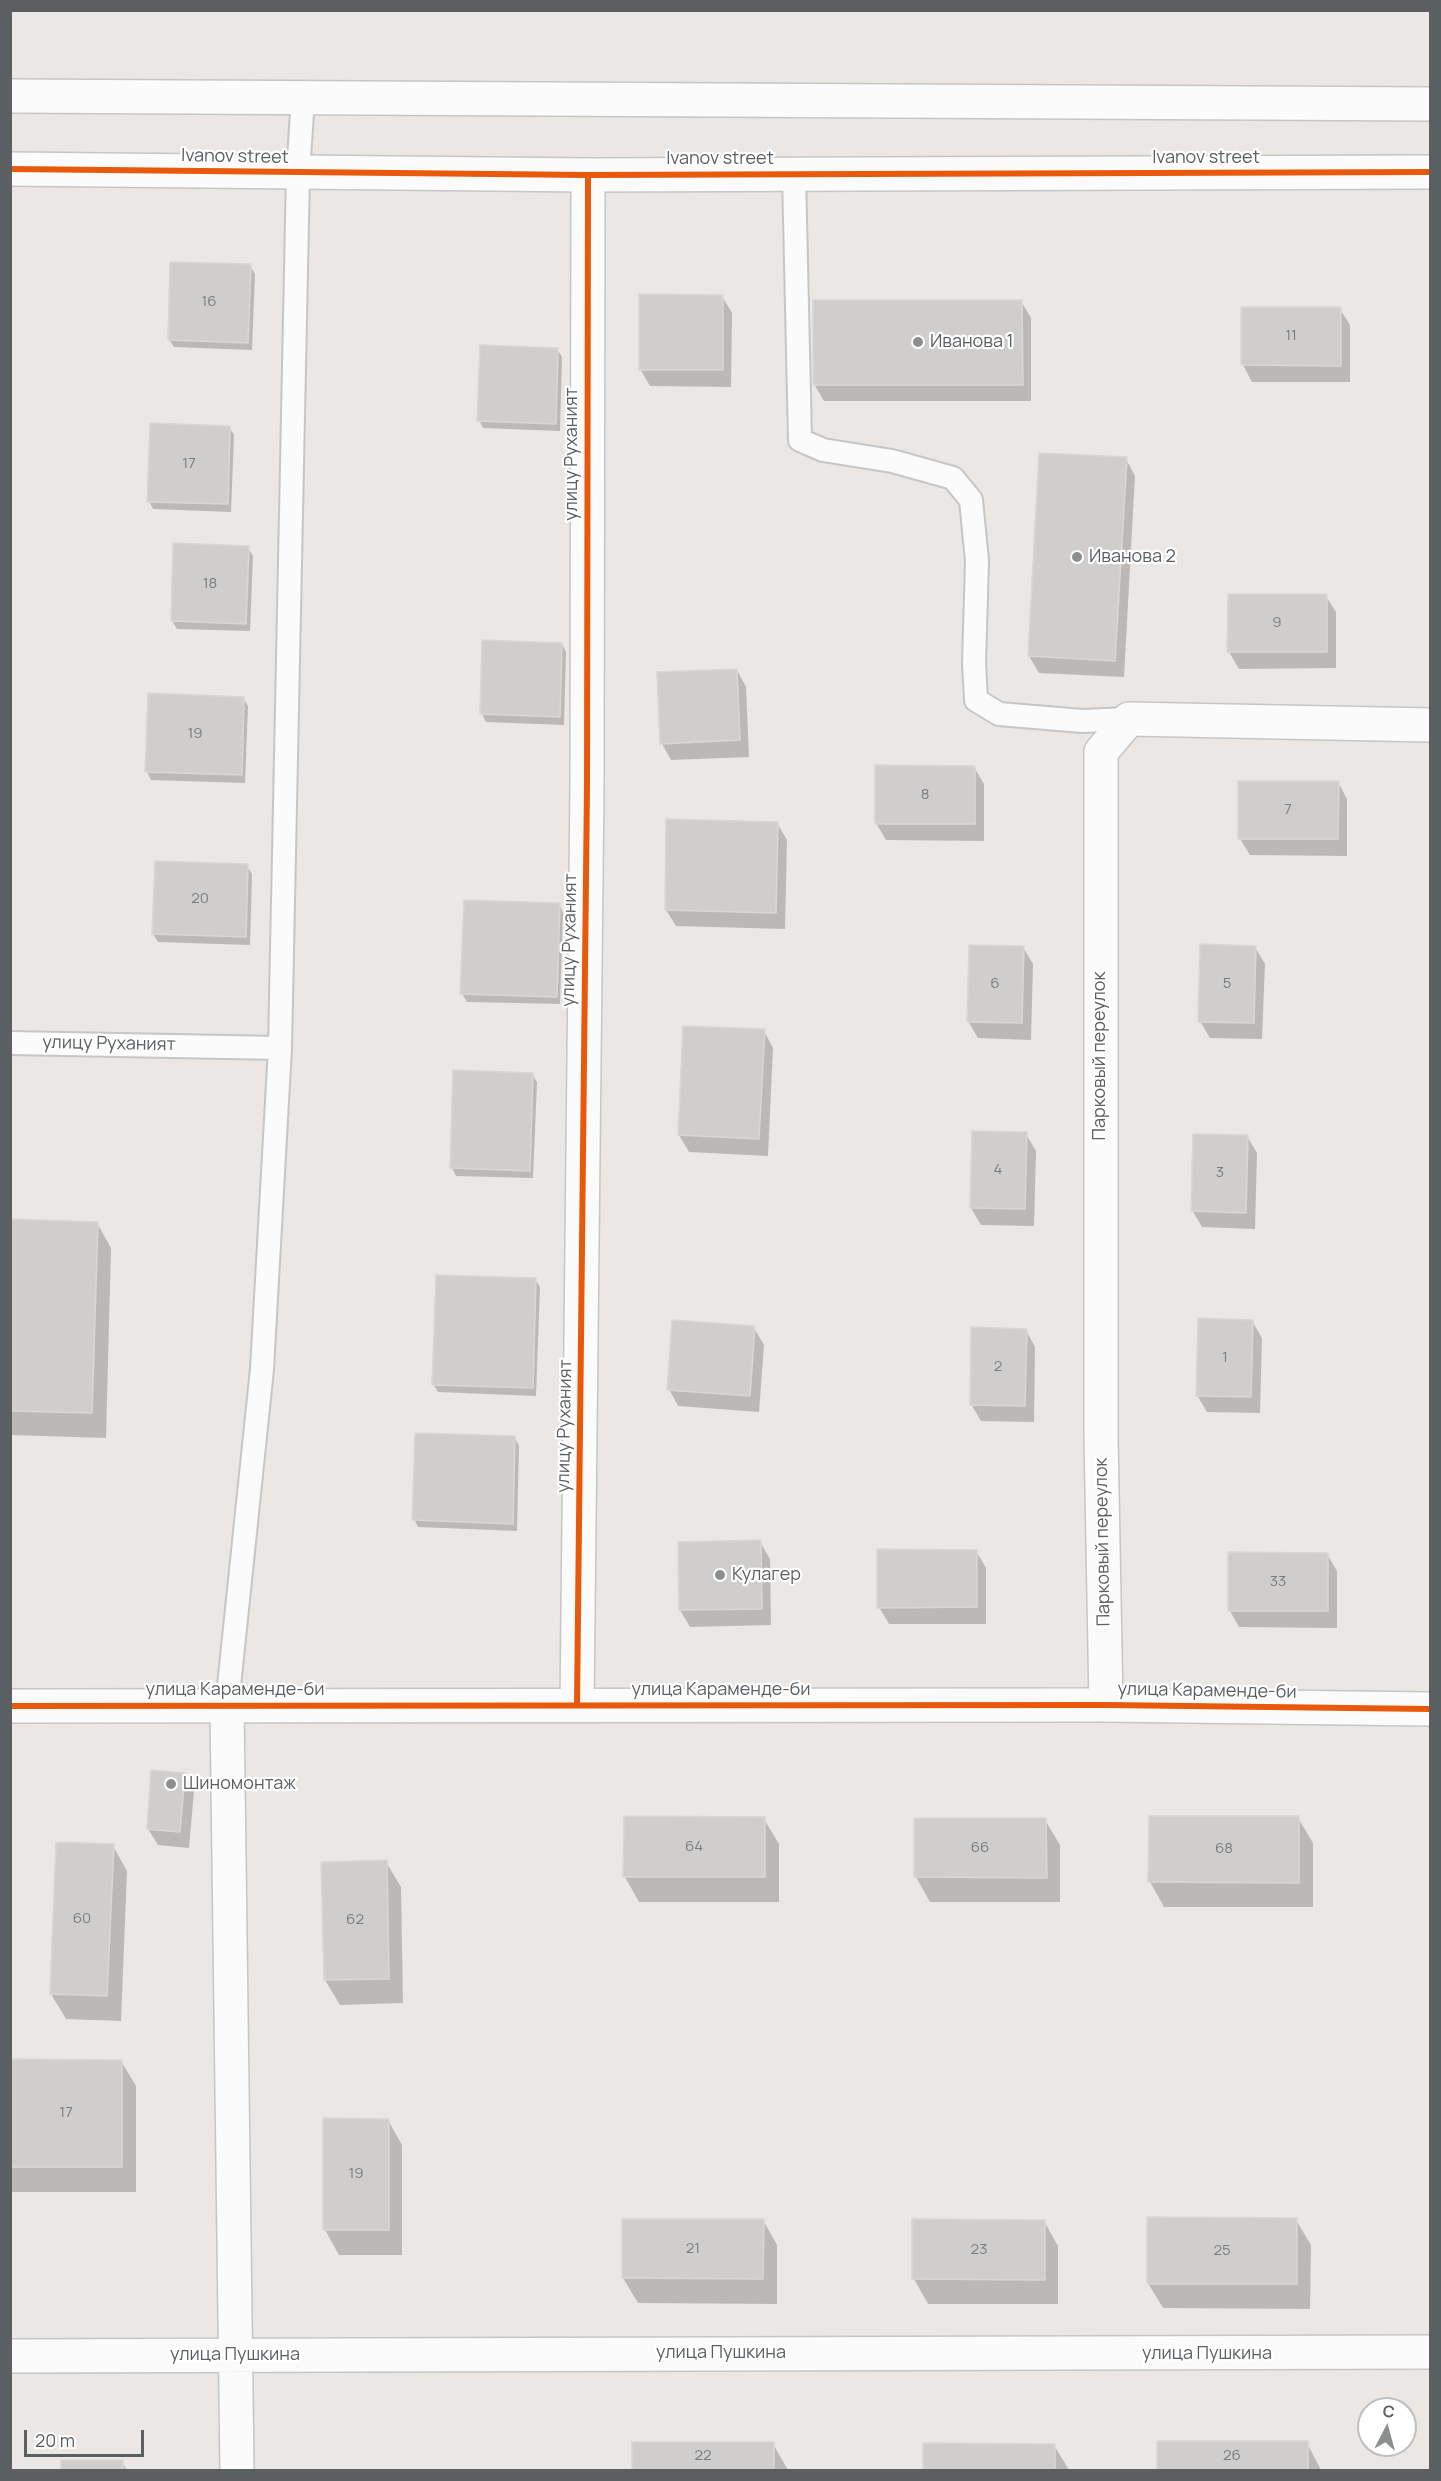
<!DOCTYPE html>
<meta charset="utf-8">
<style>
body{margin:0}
#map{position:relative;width:1441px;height:2481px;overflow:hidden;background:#eae7e4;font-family:Manrope,sans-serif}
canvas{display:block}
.frame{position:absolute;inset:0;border:12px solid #5a5f62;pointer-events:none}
.north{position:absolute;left:1357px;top:2397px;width:60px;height:60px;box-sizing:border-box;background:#fff;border:2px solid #bdbfc0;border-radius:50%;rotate:6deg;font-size:16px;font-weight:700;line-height:24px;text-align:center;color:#5a5f62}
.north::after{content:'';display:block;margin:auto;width:21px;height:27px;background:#8c8f90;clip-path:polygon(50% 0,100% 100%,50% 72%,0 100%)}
.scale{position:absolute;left:24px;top:2430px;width:120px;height:27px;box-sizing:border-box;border:3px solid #5a5f62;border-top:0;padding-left:8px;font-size:18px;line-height:21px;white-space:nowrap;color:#5a5f62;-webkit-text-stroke:4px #fff;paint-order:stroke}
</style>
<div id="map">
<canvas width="1441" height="2481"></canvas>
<div class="frame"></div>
<div class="north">С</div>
<div class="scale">20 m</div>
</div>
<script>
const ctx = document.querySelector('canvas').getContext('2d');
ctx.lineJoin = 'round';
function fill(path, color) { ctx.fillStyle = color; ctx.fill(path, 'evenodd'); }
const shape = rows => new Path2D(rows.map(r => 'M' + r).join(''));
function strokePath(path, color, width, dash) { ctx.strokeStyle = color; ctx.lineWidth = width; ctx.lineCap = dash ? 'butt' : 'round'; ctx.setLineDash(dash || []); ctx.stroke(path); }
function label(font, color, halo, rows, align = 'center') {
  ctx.font = font + ' Manrope,sans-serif'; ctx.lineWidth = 4.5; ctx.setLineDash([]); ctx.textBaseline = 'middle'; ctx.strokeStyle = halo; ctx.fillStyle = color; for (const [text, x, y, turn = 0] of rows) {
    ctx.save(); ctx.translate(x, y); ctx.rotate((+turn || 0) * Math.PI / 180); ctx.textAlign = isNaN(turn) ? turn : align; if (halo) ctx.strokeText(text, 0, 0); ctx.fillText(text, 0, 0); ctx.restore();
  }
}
fill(shape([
 [250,266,255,274,252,350,174,347,169,339],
 [722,296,732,313,731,387,650,386,640,369],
 [1021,301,1031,318,1031,401,824,401,814,384],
 [1340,309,1350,325,1350,382,1252,382,1243,365],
 [557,349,562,357,560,431,483,428,479,420],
 [229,427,234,435,231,512,153,509,149,501],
 [1126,459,1135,476,1124,677,1039,673,1029,656],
 [248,548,253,556,250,631,177,629,172,621],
 [1326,596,1336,612,1336,668,1239,669,1229,652],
 [562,644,566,652,564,725,486,722,482,714],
 [737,670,746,687,749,757,671,760,662,744],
 [243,698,248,706,245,783,151,780,147,772],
 [974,767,984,784,984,841,886,840,876,823],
 [1338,782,1347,799,1347,856,1250,855,1240,839],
 [777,823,787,840,785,929,676,926,666,910],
 [247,866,252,874,250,945,158,942,153,934],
 [559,904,563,912,560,1004,467,1002,462,994],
 [1023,947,1033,964,1031,1040,978,1038,968,1021],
 [1255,947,1265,964,1262,1039,1210,1038,1200,1021],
 [764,1031,773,1048,768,1156,689,1152,679,1135],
 [532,1074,537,1082,533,1178,456,1176,452,1168],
 [1026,1134,1036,1151,1034,1226,981,1225,971,1208],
 [1247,1136,1257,1153,1255,1229,1202,1227,1192,1210],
 [10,1221,97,1223,111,1248,106,1438,10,1435],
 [535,1279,540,1287,536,1396,438,1392,433,1384],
 [1252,1321,1262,1338,1260,1413,1207,1412,1197,1395],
 [754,1328,764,1345,759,1412,678,1406,669,1389],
 [1026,1330,1035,1347,1034,1422,981,1421,971,1404],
 [515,1438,519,1446,517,1531,418,1527,414,1519],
 [760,1542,770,1559,771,1625,690,1627,680,1610],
 [976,1551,986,1568,986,1624,889,1624,879,1607],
 [1327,1554,1337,1571,1337,1628,1239,1627,1230,1611],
 [184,1774,194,1791,189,1848,158,1845,148,1829],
 [1298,1818,1313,1843,1313,1907,1164,1907,1150,1882],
 [764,1819,779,1844,779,1902,639,1902,625,1877],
 [1045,1820,1060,1845,1060,1902,930,1902,916,1877],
 [113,1846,127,1871,121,2021,66,2019,51,1994],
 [386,1862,401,1887,403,2003,340,2005,325,1980],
 [10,2061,121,2061,136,2086,136,2192,10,2192],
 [388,2120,402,2145,402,2255,339,2255,325,2230],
 [763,2220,777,2245,777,2304,638,2303,623,2278],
 [1296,2220,1311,2245,1310,2309,1163,2308,1148,2283],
 [1044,2221,1058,2246,1058,2304,928,2304,914,2279],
 [1159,2442,1307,2443,1321,2470,1159,2470],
 [634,2443,773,2444,788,2470,634,2470],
 [924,2445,1054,2445,1069,2470,924,2470],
 [63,2461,122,2462,127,2470,63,2470]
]), '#0003');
const building = shape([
 [170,262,251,264,248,343,168,340,170,262],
 [639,294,723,295,723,370,639,370,639,294],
 [813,300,1022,300,1023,385,813,385,813,300],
 [1241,307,1341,307,1341,366,1241,365,1241,307],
 [480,345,558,348,556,424,477,421,480,345],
 [150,423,230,426,228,504,147,502,150,423],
 [1039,453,1127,457,1115,661,1028,656,1039,453],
 [173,543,249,546,246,624,171,621,173,543],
 [1228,594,1327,594,1327,652,1227,652,1228,594],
 [482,640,562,643,560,717,480,714,482,640],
 [737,669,740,740,660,744,657,672,737,669],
 [148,693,244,697,242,775,145,772,148,693],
 [875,765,975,766,975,824,875,824,875,765],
 [1238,781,1339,781,1338,839,1238,839,1238,781],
 [666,819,778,822,776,913,665,910,666,819],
 [155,861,248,864,246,937,152,934,155,861],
 [464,900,560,903,557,997,460,994,464,900],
 [1200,944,1256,946,1254,1023,1198,1022,1200,944],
 [969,945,1024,946,1022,1023,967,1022,969,945],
 [683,1026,765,1029,759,1139,678,1135,683,1026],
 [453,1070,533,1073,530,1171,450,1168,453,1070],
 [972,1131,1027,1132,1025,1209,970,1208,972,1131],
 [1193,1134,1248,1135,1246,1213,1191,1211,1193,1134],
 [10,1219,98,1222,92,1413,10,1411,10,1219],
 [436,1275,536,1278,533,1388,432,1385,436,1275],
 [1198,1318,1253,1320,1251,1397,1196,1396,1198,1318],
 [672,1320,755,1326,750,1396,667,1390,672,1320],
 [971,1327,1027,1329,1025,1406,970,1405,971,1327],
 [415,1433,515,1436,513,1524,412,1520,415,1433],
 [761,1540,762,1609,679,1610,678,1542,761,1540],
 [877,1549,977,1550,977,1607,877,1608,877,1549],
 [1228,1552,1328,1553,1328,1611,1228,1611,1228,1552],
 [151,1770,185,1773,180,1832,147,1829,151,1770],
 [624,1816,765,1817,765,1877,623,1877,624,1816],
 [1149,1816,1299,1816,1299,1883,1148,1882,1149,1816],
 [914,1818,1046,1818,1047,1878,914,1877,914,1818],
 [56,1842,114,1844,107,1996,50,1994,56,1842],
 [387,1860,389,1979,324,1980,321,1862,387,1860],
 [10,2059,122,2060,122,2167,10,2167,10,2059],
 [323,2118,389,2119,389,2230,323,2230,323,2118],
 [1147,2217,1297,2218,1297,2284,1147,2284,1147,2217],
 [622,2219,764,2219,763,2279,622,2278,622,2219],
 [912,2219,1045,2220,1045,2280,912,2279,912,2219],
 [1157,2441,1308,2441,1308,2470,1157,2470,1157,2441],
 [632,2442,774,2442,774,2470,632,2470,632,2442],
 [923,2443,1055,2444,1055,2470,923,2470,923,2443],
 [61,2460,123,2460,123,2470,61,2470,61,2460]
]);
fill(building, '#d0cecd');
strokePath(building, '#d9d6d4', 1.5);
const lane = shape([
 [794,174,800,440,823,450,892,461,953,478,971,500,977,561,974,663,976,700,999,714,1082,721,1129,719],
 [10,1043,280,1048,262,1369,227,1705],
 [280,1048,298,173,303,98]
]);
const street = shape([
 [227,1705,237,2470],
 [577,1705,587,785,588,175],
 [1106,1705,1101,1435,1101,752,1129,719,1430,725],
 [10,2356,1430,2352]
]);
const secondary = shape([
 [10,96,1430,104],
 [10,169,588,175,1430,172],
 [10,1706,1106,1705,1430,1709]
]);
strokePath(lane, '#c6c6c6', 26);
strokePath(street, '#c6c6c6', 36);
strokePath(secondary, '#c6c6c5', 36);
strokePath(lane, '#fcfbfb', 22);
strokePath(street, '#fcfbfb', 33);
strokePath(secondary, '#fcfbfb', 33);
strokePath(shape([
 [10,169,588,175,1430,172],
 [577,1705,587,785,588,175],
 [10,1706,1106,1705,1430,1709]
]), '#e8590c', 6);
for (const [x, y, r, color] of [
 [918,342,6,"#8c8f90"],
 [1077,557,6,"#8c8f90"],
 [720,1575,6,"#8c8f90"],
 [171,1784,6,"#8c8f90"]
]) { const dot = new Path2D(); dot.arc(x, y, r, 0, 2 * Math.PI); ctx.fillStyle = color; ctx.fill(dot); strokePath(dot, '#fff', 2); }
label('15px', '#797c7e', null, [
 ["16",209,302],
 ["11",1291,336],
 ["17",189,464],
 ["18",210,584],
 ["9",1277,623],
 ["19",195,734],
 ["8",925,795],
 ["7",1288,810],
 ["20",200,899],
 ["6",995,984],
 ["5",1227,984],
 ["4",998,1170],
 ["3",1220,1173],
 ["1",1225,1358],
 ["2",998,1367],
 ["33",1278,1582],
 ["64",694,1847],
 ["66",980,1848],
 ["68",1224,1849],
 ["60",82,1919],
 ["62",355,1920],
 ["17",66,2113],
 ["19",356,2174],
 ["21",693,2249],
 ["23",979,2250],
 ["25",1222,2251],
 ["22",703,2456],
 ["26",1232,2456]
]);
label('18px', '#5a5f62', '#fff', [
 ["Ivanov street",235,157,1],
 ["Ivanov street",1206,158],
 ["Ivanov street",720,159],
 ["улицу Руханият",572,454,-90],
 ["улицу Руханият",570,940,-89],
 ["улицу Руханият",109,1044,1],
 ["Парковый переулок",1100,1056,-90],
 ["улицу Руханият",565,1426,-89],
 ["Парковый переулок",1103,1542,-91],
 ["улица Караменде-би",235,1690],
 ["улица Караменде-би",721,1690],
 ["улица Караменде-би",1207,1691,1],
 ["улица Пушкина",721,2353],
 ["улица Пушкина",1207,2354],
 ["улица Пушкина",235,2355]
]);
label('18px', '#5a5f62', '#fff', [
 ["Иванова 1",930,342],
 ["Иванова 2",1089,557],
 ["Кулагер",732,1575],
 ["Шиномонтаж",183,1784]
], 'left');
</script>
